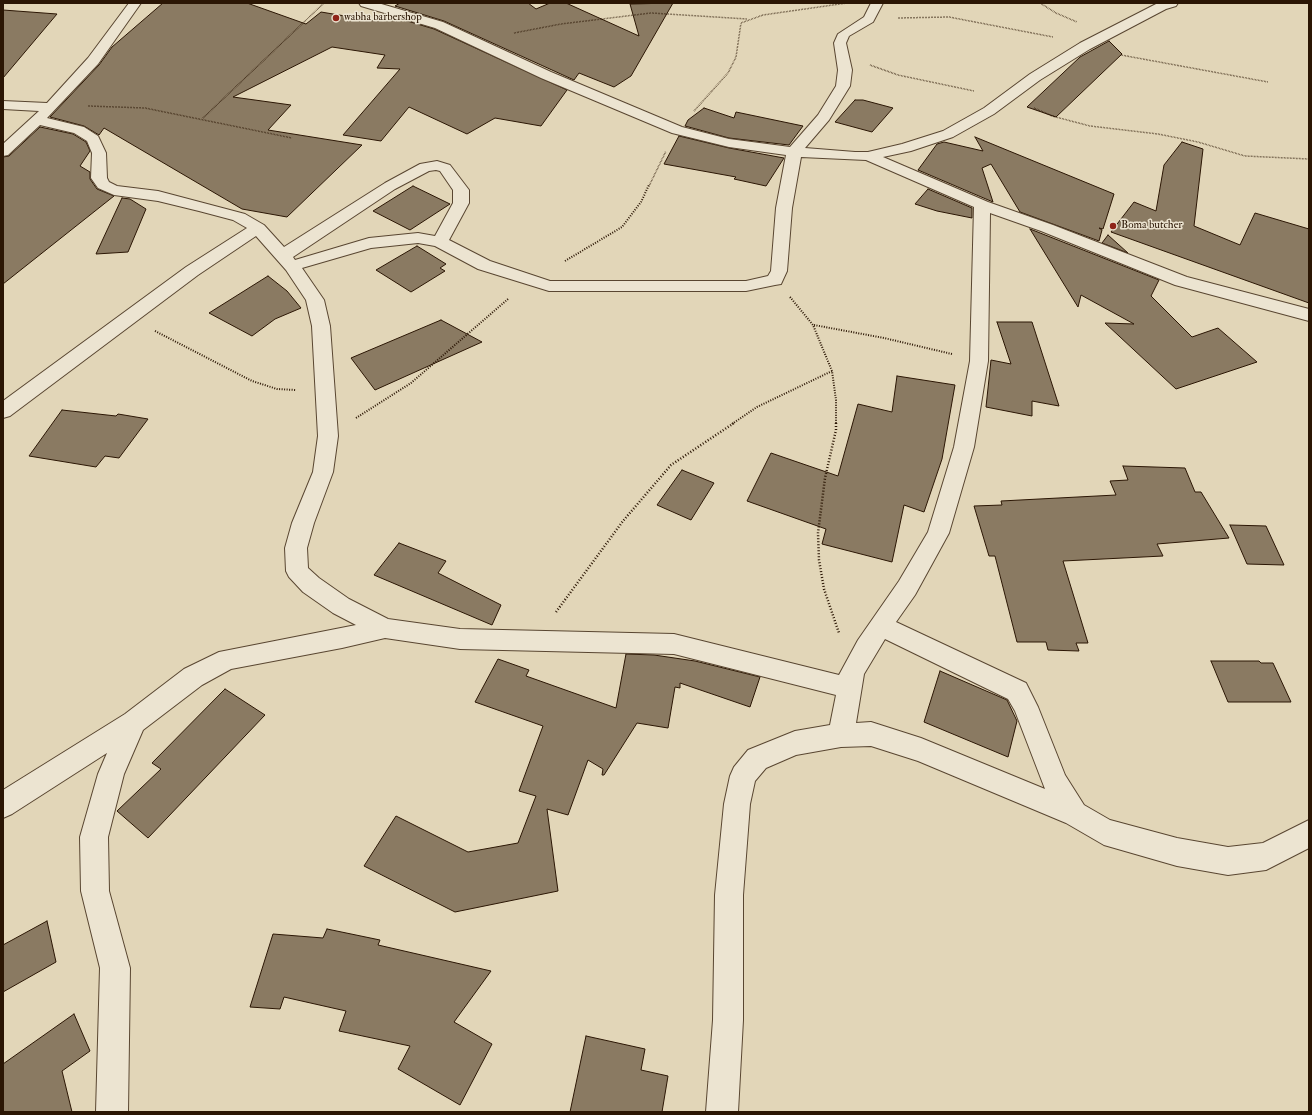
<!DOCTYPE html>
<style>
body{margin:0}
#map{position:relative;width:1312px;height:1115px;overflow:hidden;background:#e2d6b8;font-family:"IM FELL Double Pica",serif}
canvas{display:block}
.frame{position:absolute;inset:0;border:4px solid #2b1604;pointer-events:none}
</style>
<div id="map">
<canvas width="1312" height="1115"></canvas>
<div class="frame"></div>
</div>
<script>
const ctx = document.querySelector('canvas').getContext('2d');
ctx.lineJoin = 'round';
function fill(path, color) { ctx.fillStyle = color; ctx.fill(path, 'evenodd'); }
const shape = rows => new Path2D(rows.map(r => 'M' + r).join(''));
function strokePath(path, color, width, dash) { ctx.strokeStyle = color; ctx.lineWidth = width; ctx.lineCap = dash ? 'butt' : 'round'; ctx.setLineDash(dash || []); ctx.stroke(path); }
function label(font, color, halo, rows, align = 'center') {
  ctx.font = font + ' "IM FELL Double Pica",serif'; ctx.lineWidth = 3; ctx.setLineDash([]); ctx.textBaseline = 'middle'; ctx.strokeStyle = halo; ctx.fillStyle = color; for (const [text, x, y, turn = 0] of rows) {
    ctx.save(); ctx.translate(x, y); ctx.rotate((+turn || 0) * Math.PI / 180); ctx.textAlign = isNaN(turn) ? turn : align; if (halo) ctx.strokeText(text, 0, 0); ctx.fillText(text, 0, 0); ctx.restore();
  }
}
const building = shape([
 [163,3,247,3,306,24,321,12,375,21,384,14,434,29,567,90,541,126,495,118,467,134,409,107,381,141,343,135,400,69,377,68,385,55,332,47,233,97,291,105,268,130,362,145,287,217,242,209,104,128,99,135,84,126,50,117,99,65,112,47,163,3],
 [400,3,528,3,536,9,550,3,566,3,639,36,630,4,673,3,631,76,614,87,579,73,574,80,444,21,395,6,400,3],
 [3,10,57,14,3,78,3,10],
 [1109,41,1122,54,1056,117,1027,107,1080,57,1109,41],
 [855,100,863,100,893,108,872,132,835,122,855,100],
 [704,108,734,118,736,112,803,126,789,145,729,138,685,126,688,120,704,108],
 [40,127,73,134,86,142,90,151,80,166,90,172,90,179,97,189,114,196,3,284,3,157,9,156,40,127],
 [679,136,729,148,784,158,766,186,734,179,736,177,664,164,679,136],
 [975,137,1114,194,1103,229,1099,228,1102,230,1099,241,1020,212,991,164,982,168,993,202,918,170,937,144,944,142,983,151,975,137],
 [1182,142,1203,149,1194,226,1240,245,1255,213,1309,229,1309,303,1111,232,1134,202,1156,211,1164,165,1182,142],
 [413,186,450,204,410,230,373,211,413,186],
 [928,189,972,208,972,218,937,211,915,204,928,189],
 [122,198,130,199,146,209,128,252,96,254,122,198],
 [1030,229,1159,280,1151,296,1192,337,1218,328,1257,362,1176,389,1105,323,1134,324,1081,295,1078,307,1030,229],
 [1108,235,1128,253,1102,243,1108,235],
 [417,246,446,264,440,268,445,271,411,292,376,270,417,246],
 [268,276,287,291,301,308,275,319,252,336,209,313,268,276],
 [441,320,482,342,375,390,351,358,441,320],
 [997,322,1032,322,1059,406,1032,401,1032,416,986,407,991,360,1011,364,997,322],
 [897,376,955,385,942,459,924,512,904,505,892,562,822,544,826,529,747,501,771,453,838,476,858,404,892,412,897,376],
 [62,410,116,416,118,414,148,419,119,458,105,456,96,467,29,456,62,410],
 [1123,466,1185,468,1195,492,1201,492,1229,538,1157,544,1163,556,1063,561,1088,643,1076,643,1079,651,1048,650,1046,642,1017,642,995,556,989,556,974,506,1002,505,1001,501,1116,495,1110,481,1128,480,1123,466],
 [682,470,714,483,691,520,657,505,682,470],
 [1230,525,1266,526,1284,565,1247,564,1230,525],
 [399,543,446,561,438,573,501,605,492,625,374,575,399,543],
 [626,654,654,655,695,661,760,677,750,707,680,683,680,688,675,687,668,728,637,723,604,775,602,775,603,769,588,760,568,815,547,809,558,891,455,912,364,866,396,816,468,852,518,843,536,796,519,791,543,726,475,702,498,659,529,670,526,676,616,708,626,654],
 [1211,661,1259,661,1261,663,1273,663,1291,702,1228,702,1211,661],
 [940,671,1007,700,1017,721,1008,757,924,722,940,671],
 [225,689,265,715,148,838,117,811,161,769,152,763,225,689],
 [47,921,56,962,3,992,3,945,47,921],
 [327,929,380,940,378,945,491,971,454,1022,492,1044,460,1105,398,1069,410,1046,339,1031,346,1011,284,997,280,1009,250,1007,273,934,323,938,327,929],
 [74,1014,90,1051,62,1071,72,1112,3,1112,3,1064,74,1014],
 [586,1036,645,1049,641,1070,668,1076,662,1112,570,1112,586,1036]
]);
fill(building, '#8a7a62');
strokePath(building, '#2b1604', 1);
const street = shape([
 [129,3,141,3,98,64,47,118,84,127,98,136,106,153,107,178,109,182,117,186,158,191,245,214,264,225,284,247,385,183,420,164,437,161,450,165,469,190,469,203,449,240,490,261,550,281,746,281,768,276,771,271,776,208,786,155,729,147,672,133,541,78,435,28,361,6,359,3,378,3,443,22,551,72,682,127,729,139,790,147,818,115,836,86,838,70,834,43,838,34,864,17,871,3,883,3,873,22,849,36,846,43,852,70,850,86,829,120,805,148,855,152,868,152,902,144,943,131,984,108,1030,74,1080,43,1158,3,1178,3,1176,6,1166,9,1090,49,1040,80,994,114,953,137,911,151,883,157,988,202,1053,225,1187,277,1309,309,1309,321,1175,285,1041,231,990,213,988,361,974,447,949,533,915,595,896,622,1026,683,1038,707,1065,775,1084,805,1110,820,1177,838,1228,847,1263,843,1309,820,1309,848,1266,870,1228,875,1177,866,1104,845,1066,823,918,761,871,746,841,747,796,755,766,768,755,781,750,804,743,895,743,1020,738,1112,706,1112,713,1020,715,895,724,804,730,776,734,767,748,750,795,731,830,725,836,695,674,654,460,649,385,638,342,648,231,669,202,685,143,730,124,774,108,837,109,891,130,968,128,1112,96,1112,100,968,81,891,80,837,98,774,107,753,12,814,3,818,3,790,125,714,184,669,219,652,356,625,333,613,303,592,289,577,286,571,285,548,292,523,313,472,318,436,312,326,306,300,286,270,256,236,198,275,10,416,3,418,3,401,186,267,247,228,233,220,199,211,158,201,114,195,98,188,91,178,92,153,87,141,74,133,40,125,8,155,3,156,3,144,39,111,3,109,3,101,47,103,88,58,129,3],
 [801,157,866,160,974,207,970,361,954,447,928,532,899,581,858,640,839,675,674,634,460,629,388,619,349,599,319,578,308,568,307,548,314,523,333,472,338,436,330,326,324,300,302,268,371,248,418,243,435,246,478,269,549,291,746,291,775,285,781,284,787,271,792,208,801,157],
 [436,170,440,171,453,190,453,203,435,236,418,233,369,238,295,260,293,257,395,189,429,171,436,170],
 [885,639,1008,699,1015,711,1045,789,921,738,871,722,856,723,864,674,885,639]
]);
strokePath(street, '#594631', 2);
strokePath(shape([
 [1040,3,1056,13,1077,22],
 [898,18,949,17,1053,37],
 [514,33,561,24,651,13,747,19],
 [1121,55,1268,82],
 [870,65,898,75,974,91],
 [88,106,145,108,292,138],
 [1034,108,1052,116,1090,126,1158,134,1198,142,1245,156,1309,159],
 [694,111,728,73,736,57,741,23,763,15,847,3],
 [203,118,324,3],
 [649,186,666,151]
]), '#2b1604', 1.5, [0.5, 1]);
strokePath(shape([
 [565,261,622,227,641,202,649,185],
 [790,297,813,325,832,371,836,400,836,424],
 [814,325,884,338,952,354],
 [155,331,252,381,277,389,296,390],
 [356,418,411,383,508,299],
 [732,424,757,407,832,371]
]), '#2b1604', 2, [1, 1.5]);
strokePath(shape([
 [836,423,836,430,825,478,818,533,819,560,824,589,839,633],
 [556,612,623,521,671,465,734,423]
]), '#2b1604', 2.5, [1, 2]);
fill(street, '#ece4d1');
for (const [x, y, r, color] of [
 [336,18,4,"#8f2418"],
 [1113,226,4,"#8f2418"]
]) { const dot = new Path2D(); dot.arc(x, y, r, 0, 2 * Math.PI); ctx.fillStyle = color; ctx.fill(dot); strokePath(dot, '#ece4d1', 1.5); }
label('11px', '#2b1604', '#ece4d1', [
 ["wabha barbershop",344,18],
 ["Boma butcher",1121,226]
], 'left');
</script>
